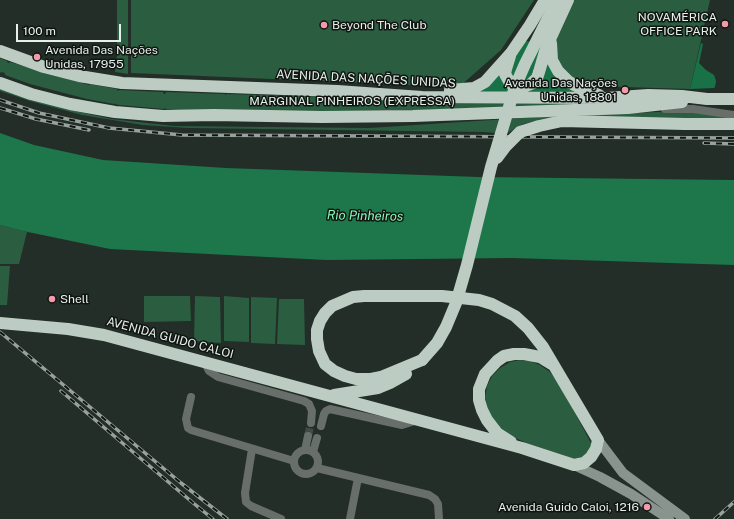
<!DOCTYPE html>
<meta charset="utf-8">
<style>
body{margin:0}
#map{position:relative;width:734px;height:519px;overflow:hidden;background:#222e27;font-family:"Public Sans",sans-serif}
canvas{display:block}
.scale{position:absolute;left:16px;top:24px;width:105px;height:18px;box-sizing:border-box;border:2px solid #e8f0eb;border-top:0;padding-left:5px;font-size:12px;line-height:14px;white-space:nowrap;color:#e8f0eb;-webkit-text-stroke:3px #101511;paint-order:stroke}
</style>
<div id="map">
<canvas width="734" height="519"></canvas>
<div class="scale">100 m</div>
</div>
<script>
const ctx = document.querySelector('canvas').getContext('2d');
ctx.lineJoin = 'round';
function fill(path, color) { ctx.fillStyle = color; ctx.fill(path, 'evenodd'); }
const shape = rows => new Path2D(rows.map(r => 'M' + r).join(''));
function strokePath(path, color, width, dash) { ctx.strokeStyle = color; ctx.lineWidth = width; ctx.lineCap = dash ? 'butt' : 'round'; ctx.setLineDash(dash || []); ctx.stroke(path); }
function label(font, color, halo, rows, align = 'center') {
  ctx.font = font + ' "Public Sans",sans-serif'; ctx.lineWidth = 3; ctx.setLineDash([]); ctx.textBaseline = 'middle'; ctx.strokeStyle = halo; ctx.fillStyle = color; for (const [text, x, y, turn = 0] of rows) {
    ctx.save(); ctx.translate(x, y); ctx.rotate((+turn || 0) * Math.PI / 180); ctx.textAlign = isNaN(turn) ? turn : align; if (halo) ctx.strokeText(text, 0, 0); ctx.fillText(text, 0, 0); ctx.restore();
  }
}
fill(shape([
 [117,0,128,0,128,74,115,72,117,56],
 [131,0,534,0,501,50,459,87,131,73],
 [574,0,710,0,690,89,590,86,570,77,562,71,554,47,558,29],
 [0,58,7,61,7,62,9,63,10,62,89,85,90,84,117,89,117,90,118,91,119,90,163,92,164,94,165,94,166,92,225,94,225,95,227,94,332,97,332,99,337,99,337,97,357,98,379,99,379,101,382,101,382,99,622,102,482,109,220,113,166,109,165,108,164,109,119,105,115,104,115,103,114,104,87,99,30,84,5,75,5,73,1,72,0,73],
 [0,89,30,99,70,110,112,119,174,126,369,128,538,117,680,111,734,118,734,121,547,118,523,124,506,134,484,132,188,128,143,125,82,115,30,101,0,91],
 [0,225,27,232,19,264,0,264],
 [0,266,10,266,7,305,0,305],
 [144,296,190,296,191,321,144,322],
 [195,296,220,297,221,343,194,341],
 [224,296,249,298,249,342,224,341],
 [251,297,277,298,275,344,251,343],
 [279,299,304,299,305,345,277,344],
 [520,360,530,361,540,365,550,372,559,383,592,445,592,448,580,461,529,444,513,437,501,429,493,420,487,408,485,397,487,386,492,376,500,368,510,362]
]), '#2b5d41');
fill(shape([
 [525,41,542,43,529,83,512,79,509,67],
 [701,43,703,44,699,63,706,70,714,75,716,81,715,87,714,88,690,89],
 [547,60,578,92,476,93,499,73,520,91]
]), '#197247');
fill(shape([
 [0,133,34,145,103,160,226,168,479,177,734,180,734,265,512,258,326,260,110,249,23,231,0,225]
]), '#1e764b');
strokePath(shape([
 [308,436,311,423]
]), '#404b44', 8, [8, 4]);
strokePath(shape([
 [665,109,693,109,734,115],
 [204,361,209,371,218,377,304,401,309,404,312,411,311,423],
 [191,397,186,419,188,428,191,430,294,461],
 [321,426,324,414,326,411,330,409,402,425,418,420],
 [252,449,245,493,246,502,251,506,281,519],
 '294 462a12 12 0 1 1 24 0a12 12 0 1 1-24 0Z',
 [305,450,308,436],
 [313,452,317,438],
 [317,468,429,495,435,499,438,504,439,519],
 [350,519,358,478]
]), '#686e6a', 8);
strokePath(shape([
 [598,440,623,473,685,519],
 [574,465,600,477,631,494,669,519]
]), '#8a948e', 10);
strokePath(shape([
 [551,43,552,60,558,71,568,81,574,85,599,95],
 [0,51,44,67,79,76,122,83,337,91,422,97,606,98,648,95,682,96,707,99,734,99],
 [510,56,506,69,505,74,510,83,514,86,521,88,531,84,537,78,539,72,546,48,568,0],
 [0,83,31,94,70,104,115,112,163,116,214,115,322,117,413,116,628,108,682,102],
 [450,90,474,88,485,82,511,53,530,25,545,0],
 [685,124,734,124],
 [0,323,68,329,104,335,522,448,574,465,584,463,591,457,596,449,598,440,543,347,528,328,515,316,492,304,479,300,442,296,364,296,353,297,332,306,325,313,320,321,317,330,317,339,319,351,325,364,334,371,345,376,356,379,371,379,381,377,422,360],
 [334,395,378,388,390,383,406,374],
 [511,442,497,433,487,420,482,410,479,400,479,389,485,374,497,361,504,356,514,354,524,354,540,357,553,365]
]), '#bdccc2', 12);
const rail = shape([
 [0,100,39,113,109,128,182,135,734,138],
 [0,108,36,119,89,130],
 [704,143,734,144],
 [0,332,181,483,227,519],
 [61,391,192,502,213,519],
 [715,519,734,502]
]);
strokePath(rail, '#98a29c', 3.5);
strokePath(rail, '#101511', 2, [6]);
strokePath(shape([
 [497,158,506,146,520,132,539,126,562,121,685,124],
 [422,360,437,343,446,327,456,303,467,265,491,167,515,87,525,64,557,0]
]), '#bdccc2', 12);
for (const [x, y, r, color] of [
 [725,24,4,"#f39aab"],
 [324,25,4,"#f39aab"],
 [37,57,4,"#f39aab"],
 [625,90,4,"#f39aab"],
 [52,299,4,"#f39aab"],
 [647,507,4,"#f39aab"]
]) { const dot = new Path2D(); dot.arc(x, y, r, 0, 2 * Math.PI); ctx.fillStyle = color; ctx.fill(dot); strokePath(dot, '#101511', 1.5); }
label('12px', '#e8f0eb', '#101511', [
 ["NOVAMÉRICA",717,17],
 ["OFFICE PARK",717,31],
 ["Beyond The Club",332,25,"left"],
 ["Avenida Das Nações",45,50,"left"],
 ["Unidas, 17955",45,64,"left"],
 ["Avenida Das Nações",617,83],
 ["Unidas, 18801",617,97],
 ["Shell",60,299,"left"],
 ["Avenida Guido Caloi, 1216",639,507]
], 'right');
label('12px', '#e8f0eb', '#101511', [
 ["AVENIDA DAS NAÇÕES UNIDAS",366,79,3],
 ["MARGINAL PINHEIROS (EXPRESSA)",352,101],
 ["AVENIDA GUIDO CALOI",170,338,15]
]);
label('italic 13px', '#86f5b6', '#101511', [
 ["Rio Pinheiros",365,216,1]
]);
</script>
